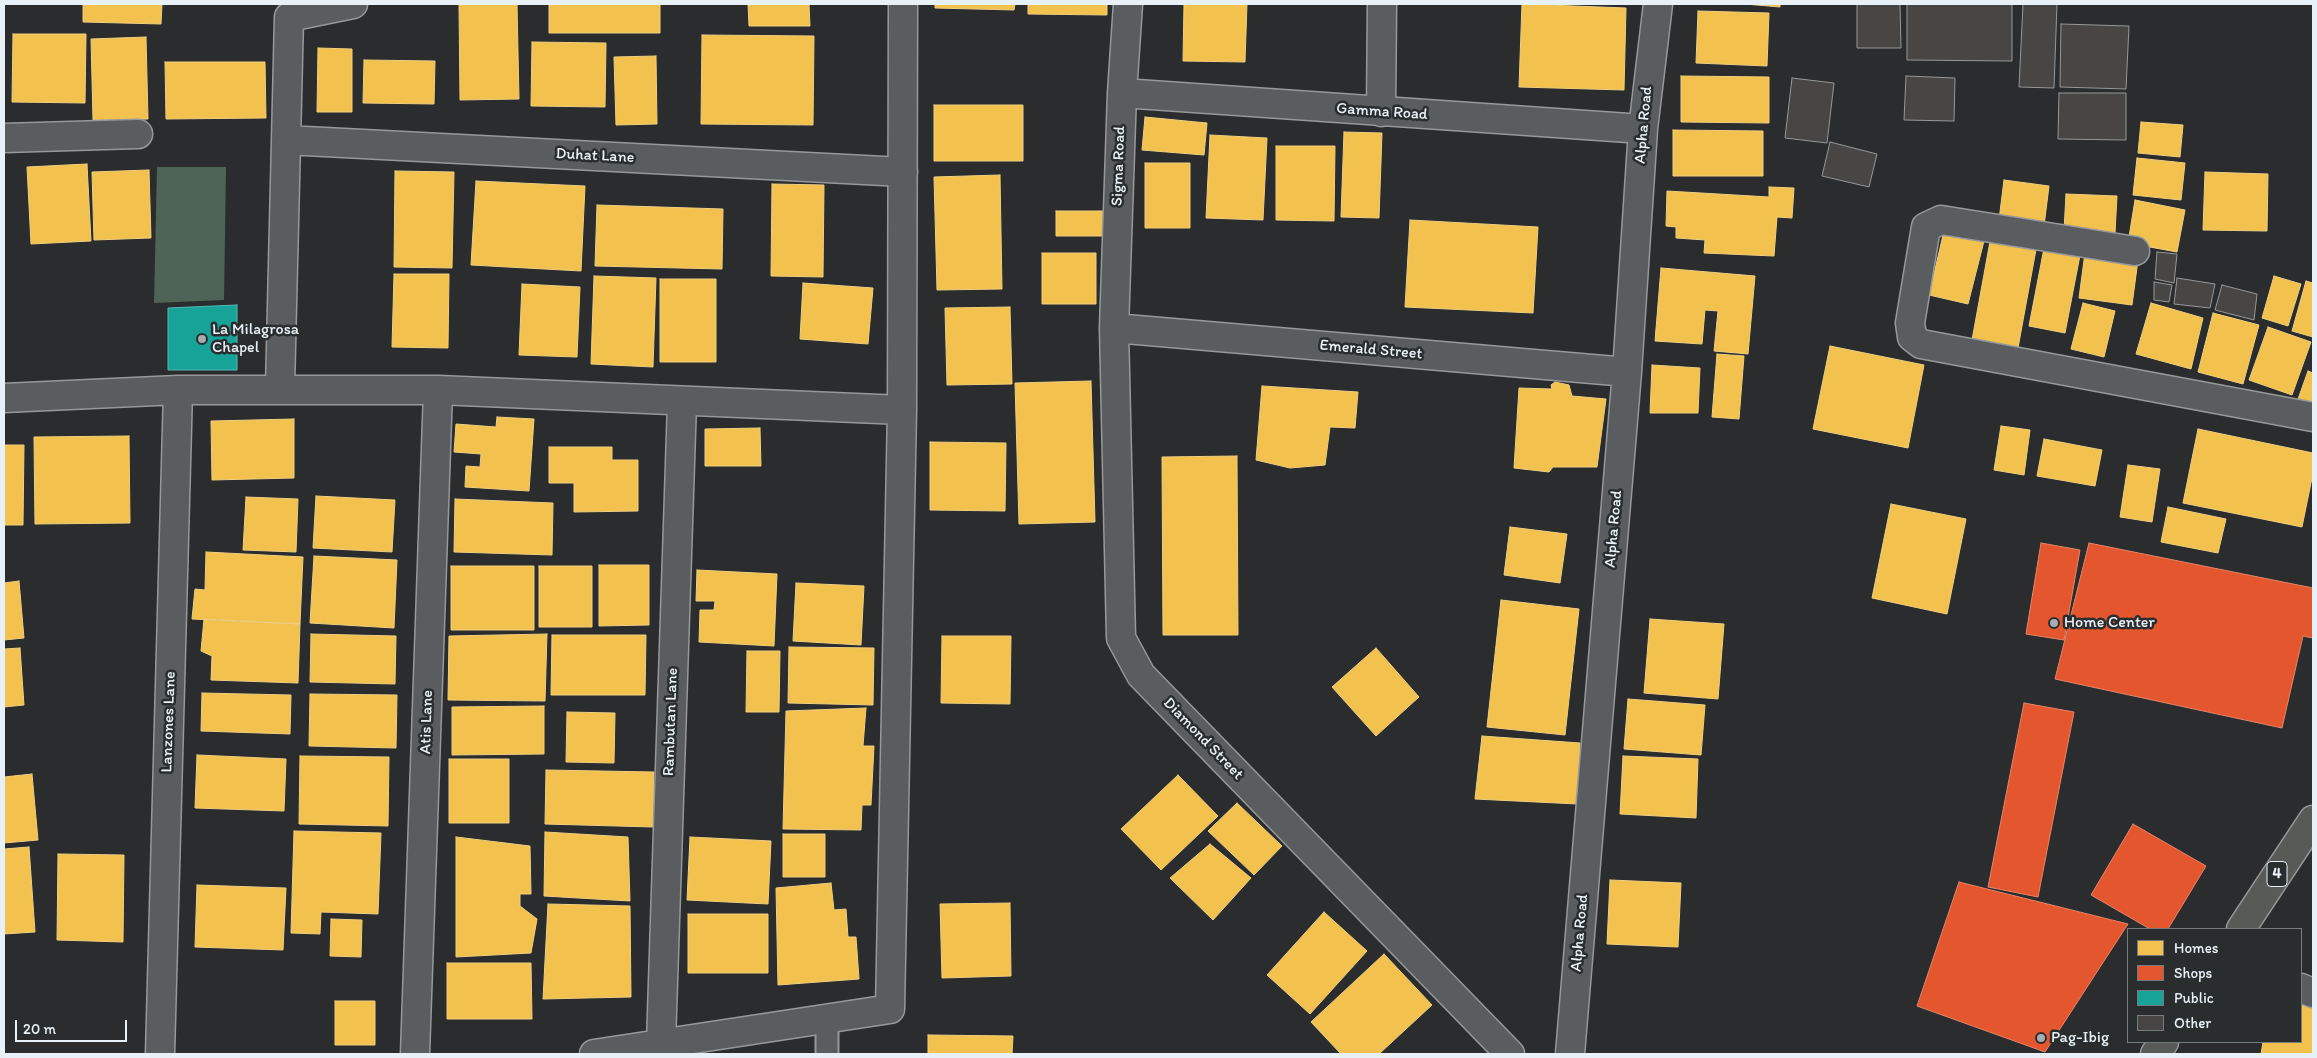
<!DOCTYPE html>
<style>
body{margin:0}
#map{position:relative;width:2317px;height:1058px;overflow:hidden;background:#2b2c2d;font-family:Itim,sans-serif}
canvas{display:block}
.frame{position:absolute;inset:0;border:5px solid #e8f1f8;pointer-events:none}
.legend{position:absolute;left:2127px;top:928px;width:175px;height:115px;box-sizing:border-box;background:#2a2d2e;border:1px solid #767b7f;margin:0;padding:6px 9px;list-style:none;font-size:15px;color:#e8f1f8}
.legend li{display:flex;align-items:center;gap:10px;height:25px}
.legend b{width:25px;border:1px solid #767b7f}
.scale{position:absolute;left:15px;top:1020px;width:112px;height:22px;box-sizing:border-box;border:2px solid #e8f1f8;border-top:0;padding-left:6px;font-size:15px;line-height:18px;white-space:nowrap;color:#e8f1f8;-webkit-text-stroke:4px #2a2d2e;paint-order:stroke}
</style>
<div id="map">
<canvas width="2317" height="1058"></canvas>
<div class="frame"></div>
<ul class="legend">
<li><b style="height:14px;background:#f2c14e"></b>Homes</li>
<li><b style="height:14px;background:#e4572e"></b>Shops</li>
<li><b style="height:14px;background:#17a398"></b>Public</li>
<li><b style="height:14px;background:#474644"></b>Other</li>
</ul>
<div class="scale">20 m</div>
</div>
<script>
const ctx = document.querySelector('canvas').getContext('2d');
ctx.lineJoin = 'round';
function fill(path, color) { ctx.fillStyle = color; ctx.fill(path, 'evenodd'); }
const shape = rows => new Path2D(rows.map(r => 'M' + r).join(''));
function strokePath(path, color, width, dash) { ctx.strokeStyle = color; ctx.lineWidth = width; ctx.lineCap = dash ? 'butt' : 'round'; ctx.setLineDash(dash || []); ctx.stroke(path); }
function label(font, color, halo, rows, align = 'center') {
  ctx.font = font + ' Itim,sans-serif'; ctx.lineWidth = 5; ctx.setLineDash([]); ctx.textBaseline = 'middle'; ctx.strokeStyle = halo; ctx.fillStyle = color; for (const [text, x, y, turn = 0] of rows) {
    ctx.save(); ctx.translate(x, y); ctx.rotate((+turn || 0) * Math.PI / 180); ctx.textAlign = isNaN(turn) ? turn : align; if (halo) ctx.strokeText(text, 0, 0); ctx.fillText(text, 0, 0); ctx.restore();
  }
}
fill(shape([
 [157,167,226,167,224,300,154,303]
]), '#4e6456');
const homes = shape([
 [83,4,162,4,161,24,83,22,83,4],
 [459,4,517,4,519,99,460,100,459,4],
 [549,4,660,4,660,33,549,33,549,4],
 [748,4,809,4,810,26,749,26,748,4],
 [935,4,1015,4,1014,10,935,8,935,4],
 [1028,4,1107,4,1107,15,1028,14,1028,4],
 [1184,4,1247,4,1245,62,1183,61,1184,4],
 [1522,4,1626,8,1624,90,1519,87,1522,4],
 [1745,4,1780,4,1780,7,1745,4],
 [1698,11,1769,13,1767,66,1696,63,1698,11],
 [13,34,86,34,85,103,12,102,13,34],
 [702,35,814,36,813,125,701,124,702,35],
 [146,37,148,119,93,120,91,39,146,37],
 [532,42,606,43,605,107,531,106,532,42],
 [318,48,352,49,352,112,317,112,318,48],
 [656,56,657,124,616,125,614,57,656,56],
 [364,60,435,61,434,104,363,103,364,60],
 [165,62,265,62,266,118,166,119,165,62],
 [1681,76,1769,77,1769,123,1681,122,1681,76],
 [934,105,1023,105,1023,161,934,161,934,105],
 [1145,117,1207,123,1204,155,1142,150,1145,117],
 [2141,122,2183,125,2180,157,2138,153,2141,122],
 [1673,130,1763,131,1763,176,1673,176,1673,130],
 [1344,132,1382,133,1379,218,1341,217,1344,132],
 [1210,135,1267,138,1263,220,1206,218,1210,135],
 [1276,146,1335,146,1334,221,1276,220,1276,146],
 [2137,158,2185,163,2181,200,2133,195,2137,158],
 [1145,163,1190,163,1190,228,1145,228,1145,163],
 [87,164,91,241,31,244,27,167,87,164],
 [149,170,151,238,94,240,92,172,149,170],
 [395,171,454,172,452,268,394,267,395,171],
 [2205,172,2268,174,2267,231,2203,230,2205,172],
 [1000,175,1002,289,937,290,934,177,1000,175],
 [2004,180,2049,186,2044,226,1999,220,2004,180],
 [476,181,585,186,581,271,471,265,476,181],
 [772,184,824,185,823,277,771,276,772,184],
 [1769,187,1794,188,1792,218,1777,217,1774,256,1704,253,1705,240,1676,238,1676,227,1666,226,1667,191,1769,197,1769,187],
 [2066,194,2117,196,2115,233,2064,231,2066,194],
 [2135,200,2185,210,2177,252,2128,243,2135,200],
 [597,205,723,209,722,269,595,266,597,205],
 [1056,211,1104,211,1104,236,1056,236,1056,211],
 [1410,220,1538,227,1533,313,1405,307,1410,220],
 [1944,231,1984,241,1968,304,1929,295,1944,231],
 [1991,236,2037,244,2018,348,1972,340,1991,236],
 [2045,243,2081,250,2065,333,2029,326,2045,243],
 [1042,253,1096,253,1096,304,1042,304,1042,253],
 [2085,253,2138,260,2132,305,2079,298,2085,253],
 [1661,268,1755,276,1748,354,1714,351,1718,311,1705,310,1702,344,1655,341,1661,268],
 [394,274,449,274,448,348,392,347,394,274],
 [594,276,656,278,653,367,591,364,594,276],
 [2274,276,2301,284,2288,326,2262,318,2274,276],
 [660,279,716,279,716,362,660,362,660,279],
 [2306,281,2313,283,2313,337,2292,331,2306,281],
 [803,283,873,288,868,344,800,339,803,283],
 [522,284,580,287,577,357,519,355,522,284],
 [2083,303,2115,311,2104,357,2071,349,2083,303],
 [2151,303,2203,318,2191,369,2136,354,2151,303],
 [1010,307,1012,384,947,385,945,308,1010,307],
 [2213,313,2259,325,2243,384,2198,372,2213,313],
 [2268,327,2311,342,2292,395,2249,380,2268,327],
 [1830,346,1924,365,1908,448,1813,429,1830,346],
 [1717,354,1744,356,1739,419,1712,417,1717,354],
 [1652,365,1700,368,1698,413,1650,413,1652,365],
 [2308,371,2313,373,2313,408,2297,402,2308,371],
 [1091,381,1095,522,1019,524,1015,383,1091,381],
 [1555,382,1569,385,1572,396,1606,399,1597,467,1553,467,1549,472,1514,468,1519,388,1552,389,1551,385,1555,382],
 [1262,386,1358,392,1355,428,1330,427,1325,465,1290,468,1256,460,1262,386],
 [497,417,534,419,529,491,465,487,466,466,480,467,481,454,454,452,456,424,496,427,497,417],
 [294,419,294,478,212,480,211,421,294,419],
 [2001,426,2030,430,2024,475,1994,470,2001,426],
 [760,428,761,466,705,466,705,429,760,428],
 [2198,429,2313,453,2313,473,2302,527,2183,503,2198,429],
 [129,436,130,523,35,524,34,437,129,436],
 [2044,439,2102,450,2095,486,2037,476,2044,439],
 [930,442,1006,443,1005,511,930,510,930,442],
 [4,445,24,445,23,525,4,525,4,445],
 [549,447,612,447,612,460,638,460,638,511,574,512,574,483,549,483,549,447],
 [1237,456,1238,635,1163,635,1162,457,1237,456],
 [2128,465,2160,469,2152,522,2120,517,2128,465],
 [316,496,395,500,392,552,313,548,316,496],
 [246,497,298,499,296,552,243,550,246,497],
 [455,499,553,503,552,555,454,552,455,499],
 [1891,504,1966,519,1947,614,1872,598,1891,504],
 [2168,507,2226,519,2218,553,2161,542,2168,507],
 [1510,527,1567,534,1560,583,1504,575,1510,527],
 [206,552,303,557,300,624,192,619,195,589,205,590,206,552],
 [314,556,397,560,394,628,310,623,314,556],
 [599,565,649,565,649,625,599,626,599,565],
 [451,566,534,566,534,630,451,630,451,566],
 [539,566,592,566,592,627,539,627,539,566],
 [697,570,777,574,774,646,699,642,700,610,714,610,715,601,696,601,697,570],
 [19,581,24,638,4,640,4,583,19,581],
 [796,583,864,586,861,645,793,641,796,583],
 [1501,600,1579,609,1565,735,1487,727,1501,600],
 [204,619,300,624,298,683,211,680,212,656,201,651,204,619],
 [1650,619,1724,624,1718,699,1644,693,1650,619],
 [311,634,396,636,395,684,310,682,311,634],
 [547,634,545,701,448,700,449,636,547,634],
 [552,635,646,635,645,695,551,695,552,635],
 [942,636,1011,636,1010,704,941,703,942,636],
 [789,647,874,648,873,705,788,703,789,647],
 [20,648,24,705,4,707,4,649,20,648],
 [1376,648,1419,697,1376,736,1332,687,1376,648],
 [747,651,780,651,779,712,746,712,747,651],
 [202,693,291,695,290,734,201,731,202,693],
 [310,694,397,695,396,748,309,746,310,694],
 [1628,699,1705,705,1701,755,1624,749,1628,699],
 [544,706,544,754,452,755,452,707,544,706],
 [866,708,863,746,874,746,871,805,862,805,861,830,783,829,786,711,866,708],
 [567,712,615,713,614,763,566,762,567,712],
 [1482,736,1580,743,1577,804,1475,799,1482,736],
 [197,755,286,759,284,811,195,808,197,755],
 [300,756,389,757,388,826,299,824,300,756],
 [1623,756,1698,759,1696,818,1620,814,1623,756],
 [449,759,509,759,509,823,449,823,449,759],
 [546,770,654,772,653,827,545,824,546,770],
 [32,774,38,840,4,843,4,777,32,774],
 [1178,775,1218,816,1161,870,1121,829,1178,775],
 [1237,803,1282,846,1254,875,1208,831,1237,803],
 [294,831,381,833,378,914,321,912,320,934,291,933,294,831],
 [545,832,628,837,630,901,544,896,545,832],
 [783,834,825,834,825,877,783,877,783,834],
 [456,837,530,846,531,894,520,894,520,906,537,919,531,953,456,957,456,837],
 [690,837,771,841,768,904,687,900,690,837],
 [1210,844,1251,878,1213,920,1170,878,1210,844],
 [29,847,35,932,4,934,4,849,29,847],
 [58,854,124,855,123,942,57,940,58,854],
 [1610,880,1681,883,1678,947,1607,944,1610,880],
 [831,883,834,910,846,909,848,937,856,937,859,979,778,985,776,888,831,883],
 [197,885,286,888,283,950,195,947,197,885],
 [1010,903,1011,976,942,978,940,904,1010,903],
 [548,904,630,906,631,997,543,999,548,904],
 [1324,912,1367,951,1310,1014,1267,975,1324,912],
 [688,914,768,914,768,973,688,973,688,914],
 [331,919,362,920,361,957,330,956,331,919],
 [1384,954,1432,1005,1379,1054,1341,1054,1311,1022,1384,954],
 [447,963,531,963,532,1019,447,1019,447,963],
 [335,1001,375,1001,375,1045,335,1045,335,1001],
 [2301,1003,2313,1005,2313,1054,2261,1054,2263,1042,2301,1042,2301,1003],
 [928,1035,1013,1036,1012,1054,928,1054,928,1035]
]);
fill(homes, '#f2c14e');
strokePath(homes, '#efcf81', 1);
const shops = shape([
 [2041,543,2080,550,2064,640,2026,634,2041,543],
 [2089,543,2313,588,2313,638,2303,636,2282,728,2055,679,2089,543],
 [2024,703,2074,712,2038,897,1988,887,2024,703],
 [2133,824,2206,866,2168,929,2150,929,2091,895,2133,824],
 [1959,882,2128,924,2045,1052,1917,1006,1959,882]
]);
fill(shops, '#e4572e');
strokePath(shops, '#e5856b', 1);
const public = shape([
 [237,305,237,370,168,370,168,308,237,305]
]);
fill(public, '#17a398');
strokePath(public, '#56bab5', 1);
const building = shape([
 [1857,4,1900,4,1901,48,1857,48,1857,4],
 [1907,4,2012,4,2012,61,1907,60,1907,4],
 [2023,4,2057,4,2054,88,2019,87,2023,4],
 [2061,24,2129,26,2126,89,2060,87,2061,24],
 [1906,76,1955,78,1954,121,1904,120,1906,76],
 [1792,78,1834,83,1827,143,1785,138,1792,78],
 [2059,93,2126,93,2126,140,2058,139,2059,93],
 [1830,142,1877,154,1869,187,1822,176,1830,142],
 [2157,252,2177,254,2174,283,2155,279,2157,252],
 [2177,278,2215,284,2210,308,2174,304,2177,278],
 [2154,282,2172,285,2169,302,2154,300,2154,282],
 [2222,285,2257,294,2254,320,2215,310,2222,285]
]);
fill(building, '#474644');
strokePath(building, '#96989a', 1);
const service = shape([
 [827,1018,827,1054]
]);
const minor = shape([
 [1128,4,1122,93,1114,328,1121,638,1141,675,1510,1054],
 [1122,93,1643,129],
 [1381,112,1382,4],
 [4,138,138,134],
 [286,140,903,172],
 [2135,251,1941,220,1926,227,1910,323,1912,337,1921,344,2313,417],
 [1114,328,1627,372],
 [280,388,289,17,353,4],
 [4,398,178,390,438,390,902,410],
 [2301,988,2313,993],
 [661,1043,682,402],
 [160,1054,178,390],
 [415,1054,438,390],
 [594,1054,890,1009,902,410,903,4],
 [1570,1054,1627,372,1643,129,1658,4]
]);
const primary = shape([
 [2241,929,2313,820],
 [2155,1054,2164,1042]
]);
strokePath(service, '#96989a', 25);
strokePath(minor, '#96989a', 31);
strokePath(primary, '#96989a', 31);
strokePath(service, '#5a5d60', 21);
strokePath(minor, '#5a5d60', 28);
strokePath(primary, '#585a57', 28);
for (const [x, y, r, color] of [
 [202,339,5,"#a6acb1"],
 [2054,623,5,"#a6acb1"],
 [2041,1038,5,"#a6acb1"]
]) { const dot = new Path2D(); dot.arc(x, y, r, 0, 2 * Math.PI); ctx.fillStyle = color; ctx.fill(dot); strokePath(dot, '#2a2d2e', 2); }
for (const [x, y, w] of [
 [2277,874,20]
]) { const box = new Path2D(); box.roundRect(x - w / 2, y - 12.5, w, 25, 4); ctx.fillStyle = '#2a2d2e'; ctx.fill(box); strokePath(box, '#e8f1f8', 1); }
label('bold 15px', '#e8f1f8', null, [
 ["4",2277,874]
]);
label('16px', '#e8f1f8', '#2a2d2e', [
 ["Gamma Road",1382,112,4],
 ["Alpha Road",1644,125,-85],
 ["Duhat Lane",595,156,3],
 ["Sigma Road",1119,166,-88],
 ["Emerald Street",1371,350,5],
 ["Alpha Road",1614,529,-85],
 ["Lanzones Lane",169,722,-88],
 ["Atis Lane",427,722,-88],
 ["Rambutan Lane",671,722,-88],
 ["Diamond Street",1203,739,46],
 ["Alpha Road",1580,933,-85]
]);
label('16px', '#e8f1f8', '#2a2d2e', [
 ["La Milagrosa",212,330],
 ["Chapel",212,348],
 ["Home Center",2064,623],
 ["Pag-Ibig",2051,1038]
], 'left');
</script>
